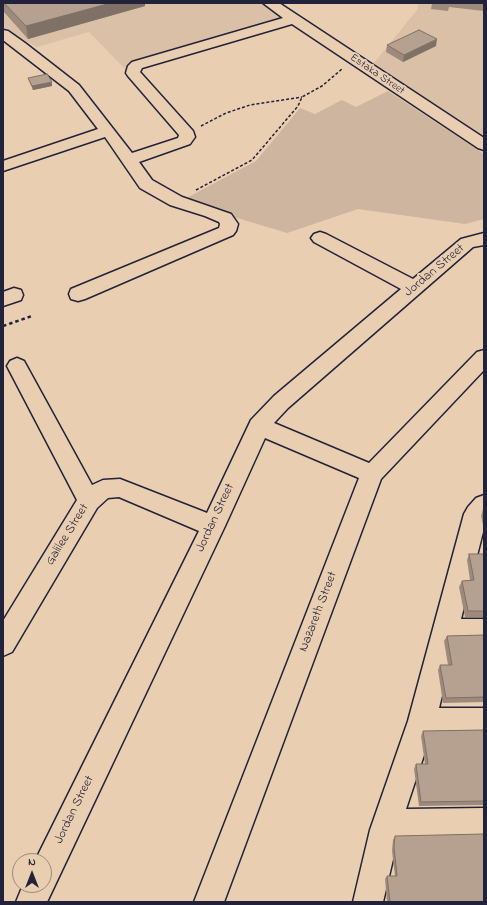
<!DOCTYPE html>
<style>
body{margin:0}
#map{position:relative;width:487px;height:905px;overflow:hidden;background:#eaceb1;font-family:"Indie Flower",sans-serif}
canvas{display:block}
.frame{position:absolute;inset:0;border:4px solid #22223b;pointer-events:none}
.north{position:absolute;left:12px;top:853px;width:40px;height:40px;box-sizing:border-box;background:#eaceb1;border:1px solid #9a8982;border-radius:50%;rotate:0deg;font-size:11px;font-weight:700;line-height:16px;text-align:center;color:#22223b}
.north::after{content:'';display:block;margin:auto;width:14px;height:18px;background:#22223b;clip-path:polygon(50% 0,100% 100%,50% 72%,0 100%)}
</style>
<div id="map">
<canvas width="487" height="905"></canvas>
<div class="frame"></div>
<div class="north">N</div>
</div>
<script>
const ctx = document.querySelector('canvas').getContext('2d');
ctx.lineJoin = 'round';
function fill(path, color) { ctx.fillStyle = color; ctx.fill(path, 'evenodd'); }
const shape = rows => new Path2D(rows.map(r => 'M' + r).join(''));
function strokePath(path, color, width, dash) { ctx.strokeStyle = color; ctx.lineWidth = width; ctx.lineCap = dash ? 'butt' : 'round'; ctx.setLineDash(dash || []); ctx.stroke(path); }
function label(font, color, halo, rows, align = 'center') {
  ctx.font = font + ' "Indie Flower",sans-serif'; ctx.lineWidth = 4; ctx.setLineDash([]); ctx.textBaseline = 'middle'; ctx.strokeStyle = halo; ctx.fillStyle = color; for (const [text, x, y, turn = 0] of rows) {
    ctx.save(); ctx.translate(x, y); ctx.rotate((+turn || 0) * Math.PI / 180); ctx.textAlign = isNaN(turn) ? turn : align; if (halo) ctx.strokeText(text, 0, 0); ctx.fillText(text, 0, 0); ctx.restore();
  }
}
fill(shape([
 [3,3,263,3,286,18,124,68,89,32,37,47,3,29],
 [418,3,484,3,484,136,373,64,417,10]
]), '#dac0a7');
fill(shape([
 [388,91,484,154,484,219,465,224,358,209,287,233,181,201,256,161,300,108,315,114,342,100,356,107]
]), '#cdb5a0');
const minor = shape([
 [263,3,279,3,484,138,484,150,478,148,292,24,142,68,140,72,193,131,195,137,190,144,139,162,152,180,182,197,231,214,238,224,236,231,233,235,85,299,78,301,71,299,69,294,71,289,219,228,220,224,219,222,205,216,170,205,140,188,105,137,3,171,3,161,98,129,69,91,3,40,3,30,8,31,25,43,79,85,132,153,178,138,179,135,128,76,126,73,128,66,132,62,283,18,263,3],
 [320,232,326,234,413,279,461,239,484,233,484,245,473,247,288,408,274,423,369,463,477,352,484,350,484,370,381,479,224,902,194,902,359,478,265,438,225,526,47,902,16,902,23,885,44,885,44,861,35,861,199,531,119,497,108,498,97,508,12,652,3,656,3,621,77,500,7,366,10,361,17,358,24,361,92,485,103,480,120,479,207,513,251,420,274,396,401,289,314,242,311,238,314,234,320,232],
 [14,288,21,290,23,295,21,300,3,306,3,292,14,288],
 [484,495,484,528,461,619,484,619,484,643,455,643,439,708,484,708,484,734,431,734,406,809,484,808,484,838,398,838,383,902,353,902,370,830,408,721,464,514,468,507,476,498,484,495]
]);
strokePath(minor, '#22223b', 3);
strokePath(shape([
 [201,126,226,113,250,105,302,97],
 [196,190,252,160,298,106,302,97,322,86,342,69]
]), '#22223b', 1.5, [3, 2]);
strokePath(shape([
 [3,326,32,316]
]), '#22223b', 2.5, [3.5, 3]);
fill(minor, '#eaceb1');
fill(shape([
 [3,3,145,3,145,6,28,39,3,11],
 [432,3,484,3,484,11,449,7,448,11,431,9],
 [387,45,436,46,403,62,386,52],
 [28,78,52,86,33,90,29,81],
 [483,509,484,509,484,530,481,516],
 [469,554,484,554,484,617,465,617,459,587,462,581,470,580,467,560],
 [484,635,484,702,443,703,438,670,440,665,448,665,444,641,447,636],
 [484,730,484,805,419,806,414,769,416,764,425,764,421,736,423,731],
 [395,836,484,902,387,902,385,879,387,876,395,876,392,851,393,840]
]), '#9d8a7d');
fill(shape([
 [111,3,145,3,145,6,28,39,26,26],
 [437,39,436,46,403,62,404,55],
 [52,82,52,86,33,90,32,86]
]), '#7f7166');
const building = shape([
 [4,3,111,3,26,26,4,3],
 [419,30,437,39,404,55,387,45,419,30],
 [47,74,52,82,32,86,28,78,47,74],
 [469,554,484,554,484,611,468,611,462,581,474,580,469,554],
 [484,635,484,697,446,698,440,665,452,665,447,636,484,635],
 [484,730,484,801,421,802,416,764,428,764,423,731,484,730],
 [484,834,484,902,390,902,387,876,397,876,394,847,395,836,484,834]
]);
fill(building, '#b6a191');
strokePath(building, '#7f7166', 1);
label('11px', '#22223b', '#eaceb1', [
 ["Estaka Street",377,75,34]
]);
label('13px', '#22223b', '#eaceb1', [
 ["Jordan Street",435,271,-40],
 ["Jordan Street",216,518,-65],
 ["Galilee Street",68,535,-58],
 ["Nazareth Street",319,612,-69],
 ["Jordan Street",75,810,-64]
]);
</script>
